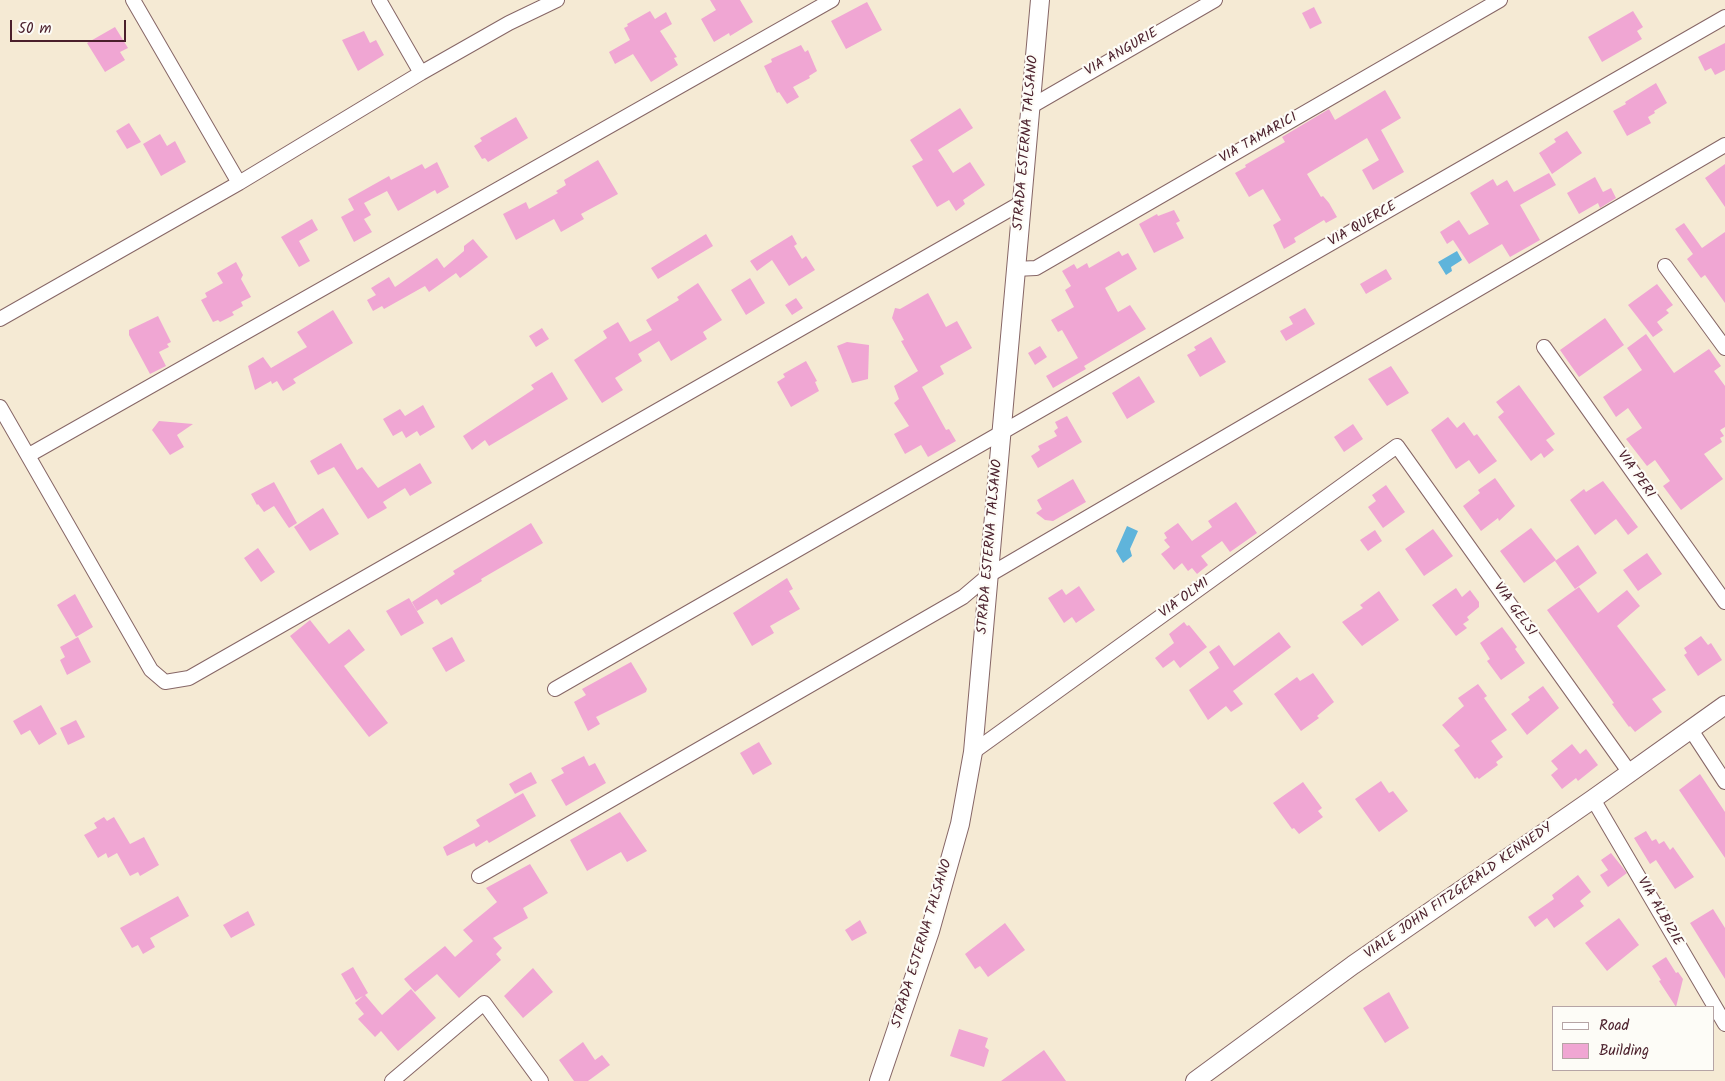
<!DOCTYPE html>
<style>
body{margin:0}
#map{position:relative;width:1725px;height:1081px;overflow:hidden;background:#f5ead4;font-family:Kalam,sans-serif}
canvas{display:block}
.legend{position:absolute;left:1552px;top:1006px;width:162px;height:65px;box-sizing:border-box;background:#fdfcf7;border:1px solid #b5a4a5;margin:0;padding:6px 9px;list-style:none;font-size:15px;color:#4a1f2b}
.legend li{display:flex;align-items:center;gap:10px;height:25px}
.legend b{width:25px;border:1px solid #b5a4a5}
.scale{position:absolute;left:10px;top:20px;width:116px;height:22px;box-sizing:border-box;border:2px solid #4a1f2b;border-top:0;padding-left:6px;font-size:15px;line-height:18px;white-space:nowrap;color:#4a1f2b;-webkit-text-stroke:4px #fdfcf7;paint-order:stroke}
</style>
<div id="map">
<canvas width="1725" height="1081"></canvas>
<ul class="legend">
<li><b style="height:6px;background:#fff"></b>Road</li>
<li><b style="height:14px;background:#f0a6d3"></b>Building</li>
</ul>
<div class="scale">50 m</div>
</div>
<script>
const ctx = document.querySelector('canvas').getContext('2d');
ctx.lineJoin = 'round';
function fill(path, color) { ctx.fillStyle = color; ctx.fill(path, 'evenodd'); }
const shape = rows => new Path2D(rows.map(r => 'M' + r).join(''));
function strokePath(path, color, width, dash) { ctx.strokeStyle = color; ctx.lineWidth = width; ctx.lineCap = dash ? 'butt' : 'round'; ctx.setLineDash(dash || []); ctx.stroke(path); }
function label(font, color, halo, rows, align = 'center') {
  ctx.font = font + ' Kalam,sans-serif'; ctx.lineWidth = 4.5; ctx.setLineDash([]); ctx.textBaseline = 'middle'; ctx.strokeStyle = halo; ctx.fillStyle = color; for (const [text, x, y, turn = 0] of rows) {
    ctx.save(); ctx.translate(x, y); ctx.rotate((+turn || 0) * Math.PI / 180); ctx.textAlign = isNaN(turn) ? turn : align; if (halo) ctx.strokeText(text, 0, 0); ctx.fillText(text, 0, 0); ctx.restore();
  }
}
fill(shape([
 [1457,251,1462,260,1451,267,1452,271,1446,275,1438,262],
 [1127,526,1138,531,1130,549,1132,556,1123,563,1116,551]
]), '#5fb4db');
fill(shape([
 [710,0,740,0,753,22,730,36,729,33,714,42,701,19,716,10],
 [867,2,882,30,846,49,831,21],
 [1314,7,1322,23,1310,29,1302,13],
 [650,11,655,19,666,12,672,24,660,31,677,57,674,58,678,65,651,82,633,54,615,64,609,52,630,40,624,28,628,26,627,24],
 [1633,11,1643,27,1637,31,1642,39,1602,62,1588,37],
 [115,27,128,48,120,52,125,60,105,72,87,43],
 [364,31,370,43,376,40,384,55,358,71,342,40],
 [1725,43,1725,70,1715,75,1711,68,1705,71,1698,57],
 [801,45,805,52,808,50,817,71,809,76,810,78,793,87,799,97,787,104,779,92,777,93,764,66,772,62,771,59],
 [1656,83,1667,103,1654,111,1655,113,1648,117,1651,123,1627,136,1613,111,1626,104,1625,102],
 [1385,90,1401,118,1381,130,1404,172,1373,190,1362,170,1379,160,1367,138,1307,174,1321,197,1323,196,1329,203,1337,217,1326,223,1324,220,1294,238,1296,242,1284,249,1273,225,1281,220,1263,189,1249,197,1235,173,1246,167,1245,165,1285,142,1282,137,1329,109,1335,120],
 [960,108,973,128,938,150,953,173,970,162,985,185,963,200,965,204,956,211,949,200,937,207,912,166,923,160,910,140],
 [516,117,528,138,488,162,485,158,482,159,474,146,482,141,480,138],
 [129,123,141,142,127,149,116,131],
 [1567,131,1582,153,1552,174,1539,153,1556,142,1554,139],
 [160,134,167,146,175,141,186,162,161,176,143,144],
 [598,160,618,194,581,214,584,219,561,232,554,219,516,240,503,214,526,202,529,209,558,193,556,191,566,185,564,180],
 [437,162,449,187,437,194,435,190,398,211,387,191,364,203,371,215,364,219,372,232,354,242,341,217,354,210,348,199,389,176,391,180,422,164,425,169],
 [1725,164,1725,207,1705,178],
 [1549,173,1556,185,1520,205,1540,240,1510,257,1502,244,1469,264,1453,240,1447,244,1440,232,1459,220,1469,235,1489,224,1470,193,1493,179,1497,186,1507,180,1514,192],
 [1595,177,1603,192,1611,188,1616,198,1600,208,1598,203,1579,214,1567,193],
 [1174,210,1180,221,1176,223,1184,238,1154,253,1139,224,1157,214,1158,216],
 [312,219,318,230,299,241,310,261,299,267,281,237],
 [1684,223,1702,248,1725,232,1725,303,1705,275,1701,278,1687,259,1693,254,1675,229],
 [706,234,713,246,658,279,651,268],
 [792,235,797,244,794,246,802,259,806,256,815,270,789,286,772,260,757,271,750,261],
 [473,239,488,257,467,273,460,278,456,273,429,292,425,286,384,309,382,306,373,311,367,300,376,295,371,288,389,277,395,287,437,258,444,268,464,251,464,246],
 [1119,251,1122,256,1128,253,1137,269,1105,288,1118,312,1130,305,1146,329,1084,366,1086,369,1053,388,1046,376,1078,358,1062,330,1058,332,1051,320,1074,307,1065,290,1071,286,1062,271,1074,264,1077,269,1087,263,1089,268],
 [236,262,243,275,241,279,251,297,241,302,243,306,232,312,234,315,220,322,218,320,213,322,201,300,207,297,205,293,223,283,217,273],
 [1386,269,1392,279,1366,294,1360,284],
 [750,278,765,303,746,315,731,290],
 [698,283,722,320,703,332,707,339,671,361,659,341,638,354,642,361,615,378,623,390,602,403,574,360,607,338,603,331,618,322,630,342,652,330,646,320,679,300,677,297],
 [1657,284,1673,305,1666,310,1669,313,1657,322,1663,330,1653,337,1628,305],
 [928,293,946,327,957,321,972,348,940,366,944,374,922,387,946,430,949,429,956,441,928,457,921,445,905,454,894,434,909,426,894,403,899,399,894,386,918,371,901,341,904,340,892,318,895,308,900,309],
 [796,298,803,308,792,315,785,305],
 [1305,308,1315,324,1286,341,1280,331,1293,324,1289,317],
 [333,310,353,343,293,379,296,383,283,391,277,381,272,384,271,381,255,390,248,366,263,357,271,368,307,347,297,332],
 [158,316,171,342,167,344,169,347,159,352,166,366,150,374,129,335,129,330],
 [1605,318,1624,345,1579,377,1560,350],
 [542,328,549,339,536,347,529,336],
 [1646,334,1674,373,1709,349,1721,366,1714,371,1725,386,1725,427,1720,430,1724,436,1720,438,1722,442,1704,454,1723,479,1681,510,1663,486,1670,481,1655,460,1647,466,1626,439,1642,428,1628,408,1616,417,1603,397,1642,370,1627,348],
 [1211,337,1226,362,1200,377,1187,355,1196,350,1194,347],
 [847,342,869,345,868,379,852,383,837,346],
 [1040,346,1047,357,1035,365,1028,353],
 [806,361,817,381,815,382,819,391,791,407,777,382,785,377,783,374],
 [1391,366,1409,393,1387,406,1368,379],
 [552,372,568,399,489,446,485,440,472,450,463,436,534,389,531,385],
 [1139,376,1155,402,1127,419,1112,393],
 [1519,385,1555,434,1546,440,1554,450,1544,458,1541,453,1531,461,1498,417,1504,412,1496,402],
 [423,405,435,427,420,436,417,431,406,438,402,431,393,436,383,419,400,409,405,416],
 [1067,416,1082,442,1038,468,1031,456,1040,450,1038,446,1057,436,1054,431,1058,428,1055,422],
 [1448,417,1457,428,1464,422,1474,436,1477,434,1497,461,1479,474,1469,460,1456,469,1431,430],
 [159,421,193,424,177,435,184,447,170,455,152,430],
 [1353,424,1363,439,1344,452,1334,437],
 [341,443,357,470,362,467,378,488,420,463,432,483,410,496,405,488,383,502,387,508,368,519,334,467,318,475,310,461],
 [1495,478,1515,506,1499,521,1498,518,1481,531,1463,506,1480,493,1478,490],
 [1073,479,1086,502,1053,521,1045,520,1036,513,1042,509,1037,500],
 [1603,481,1638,527,1628,535,1616,519,1595,535,1570,500,1584,489,1586,492],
 [274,482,297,523,289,528,274,506,264,512,258,504,257,505,251,494],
 [1386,485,1405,512,1383,528,1368,507,1376,501,1372,495],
 [1236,502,1257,533,1230,552,1222,541,1201,556,1208,565,1197,574,1192,568,1188,571,1182,563,1174,570,1161,554,1170,547,1164,540,1167,538,1164,533,1178,523,1192,541,1212,527,1208,521],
 [323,508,339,534,310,551,294,527],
 [531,523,543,543,481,579,482,581,441,605,437,599,417,611,412,602,455,574,453,571],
 [1531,528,1556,560,1524,583,1500,551],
 [1433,529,1453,556,1424,576,1405,549],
 [1375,530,1382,541,1368,551,1360,540],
 [1578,545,1597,573,1575,589,1555,561],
 [258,548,275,572,261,582,244,558],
 [1647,553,1662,574,1638,591,1623,570],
 [787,578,793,589,789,591,800,609,770,626,774,633,752,646,733,613],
 [1079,586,1095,610,1076,623,1072,617,1064,623,1048,598,1062,589,1066,595],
 [1579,587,1598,613,1627,590,1640,606,1617,626,1666,690,1652,699,1662,712,1635,732,1630,726,1629,727,1612,704,1614,703,1547,610],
 [1456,588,1462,597,1470,590,1479,602,1479,607,1467,617,1469,620,1463,624,1467,628,1456,636,1432,605],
 [1379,591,1399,620,1362,646,1342,622,1363,608,1360,605],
 [75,594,93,627,76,637,57,605],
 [409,598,424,623,401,636,386,611],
 [310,620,329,644,349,629,365,650,344,666,388,723,369,737,290,636],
 [1184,622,1187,626,1189,625,1207,647,1180,668,1174,660,1163,668,1155,658,1174,643,1169,634],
 [1502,627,1517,647,1515,649,1525,663,1501,680,1487,661,1490,659,1480,643],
 [1279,632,1291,647,1233,691,1243,704,1231,712,1226,706,1208,720,1189,690,1219,668,1209,652,1219,645,1234,666],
 [1701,636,1708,645,1711,643,1722,660,1698,676,1684,655,1687,653,1684,648],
 [78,637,91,662,67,675,60,660,65,657,60,647],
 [452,637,465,661,446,672,432,648],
 [631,662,647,689,646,692,596,717,600,724,588,731,574,702,586,695,582,689],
 [1313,673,1334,702,1317,716,1319,718,1301,731,1274,694,1297,677,1300,681],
 [1478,684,1487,696,1484,698,1507,730,1491,741,1503,757,1496,762,1498,765,1479,779,1477,777,1475,779,1454,750,1460,746,1442,725,1464,706,1458,698],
 [1543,686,1559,708,1527,735,1511,714,1530,700,1528,697],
 [41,705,57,734,39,745,30,730,21,735,13,721],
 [76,720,85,737,68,745,60,728],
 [759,742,772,764,753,775,740,753],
 [1572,744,1580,754,1586,749,1598,765,1578,781,1576,778,1562,789,1551,775,1558,769,1551,761],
 [584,756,589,766,595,763,606,783,566,806,551,780,564,773,561,768],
 [531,772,537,783,515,794,509,784],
 [1700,774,1725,812,1725,858,1679,790],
 [1381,781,1389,793,1393,791,1408,811,1379,832,1355,799],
 [1303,782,1322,808,1318,811,1323,817,1299,834,1294,828,1292,829,1273,803],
 [523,793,536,816,489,843,487,840,476,847,474,843,447,856,443,847,480,826,476,820],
 [620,812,647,851,627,862,621,852,587,871,570,840],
 [104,817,107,821,114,817,130,844,144,837,159,865,140,876,138,872,130,876,117,853,108,858,106,853,98,858,84,835,97,828,94,823],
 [1646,831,1652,841,1656,839,1659,844,1664,841,1670,850,1673,847,1694,877,1675,889,1656,860,1650,864,1634,838],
 [1611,853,1627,873,1608,887,1600,875,1608,870,1601,860],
 [530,864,548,893,523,908,528,918,493,938,502,948,496,954,501,960,459,998,437,974,415,992,404,979,445,946,455,957,473,941,463,930,497,902,486,888],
 [1578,875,1591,892,1580,901,1584,906,1554,928,1547,918,1535,927,1528,917,1554,899,1552,895],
 [178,896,189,916,150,938,155,947,143,954,138,945,132,948,120,928],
 [1713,909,1725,928,1725,979,1690,923],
 [248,911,255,925,231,938,223,925],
 [1619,918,1639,945,1607,971,1585,943],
 [860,920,867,933,852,941,845,930],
 [1005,923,1025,950,988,977,980,966,975,969,965,954],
 [1666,957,1676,973,1678,972,1683,979,1676,1007,1659,981,1661,980,1652,966],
 [353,967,368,993,365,995,382,1015,411,989,436,1018,398,1051,381,1031,375,1037,358,1019,364,1014,355,1003,363,996,356,1000,341,974],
 [533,968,553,992,523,1018,504,996],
 [1389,992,1409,1028,1385,1043,1363,1008],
 [959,1029,988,1038,985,1047,989,1050,984,1067,950,1056],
 [583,1042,595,1060,602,1055,610,1065,588,1081,574,1081,559,1060],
 [1044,1050,1066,1081,1001,1081]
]), '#f0a6d3');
const minor = shape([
 [133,0,239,183],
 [379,0,421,73],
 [1030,107,1215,0],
 [1665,266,1725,348],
 [1015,269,1036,268,1500,0],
 [0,319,239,183,421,73,509,23,557,0],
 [1544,347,1725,602],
 [0,407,151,670,165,682,189,678,1021,203],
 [29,455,832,0],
 [555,689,1725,17],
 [1691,730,1725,782],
 [973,752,1397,446,1630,773],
 [1593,799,1725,1024],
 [479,876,963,597,989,575,1725,145],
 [392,1081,484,1003,541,1081]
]);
const tertiary = shape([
 [879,1081,930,931,960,824,973,752,1040,0],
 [1195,1081,1353,965,1593,799,1725,705]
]);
strokePath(minor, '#866666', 16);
strokePath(tertiary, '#866666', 20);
strokePath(minor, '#fff', 14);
strokePath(tertiary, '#fff', 18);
label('14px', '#4a1f2b', '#fdfcf7', [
 ["VIA ANGURIE",1122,53,-30],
 ["VIA TAMARICI",1259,139,-30],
 ["STRADA ESTERNA TALSANO",1027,143,-85],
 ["VIA QUERCE",1363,225,-30],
 ["VIA PERI",1635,475,55],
 ["STRADA ESTERNA TALSANO",991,547,-85],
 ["VIA OLMI",1185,599,-36],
 ["VIA GELSI",1514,610,54],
 ["VIALE JOHN FITZGERALD KENNEDY",1459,892,-35],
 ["VIA ALBIZIE",1659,912,60],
 ["STRADA ESTERNA TALSANO",923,944,-73]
]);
</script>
